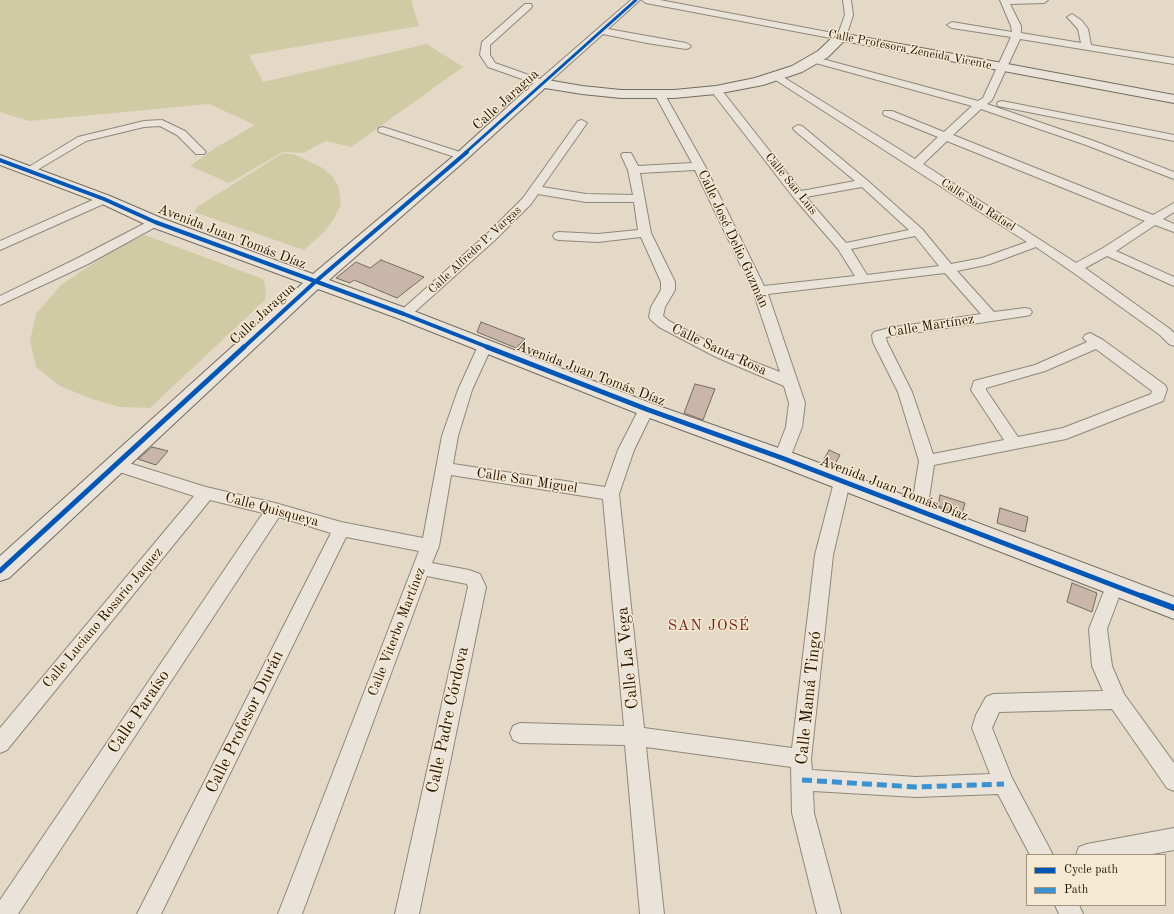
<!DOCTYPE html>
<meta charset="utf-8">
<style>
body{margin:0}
#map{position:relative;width:1174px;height:914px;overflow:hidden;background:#e3d9c6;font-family:"Old Standard TT",serif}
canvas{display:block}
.legend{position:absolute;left:1026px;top:854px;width:140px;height:52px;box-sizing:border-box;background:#f5e9d2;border:1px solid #a1937f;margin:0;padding:5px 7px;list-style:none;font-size:12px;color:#231202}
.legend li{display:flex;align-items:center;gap:8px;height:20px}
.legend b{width:20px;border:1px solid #a1937f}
</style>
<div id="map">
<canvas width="1174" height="914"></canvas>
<ul class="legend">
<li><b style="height:5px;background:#0057b8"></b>Cycle path</li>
<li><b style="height:5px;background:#3b92d1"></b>Path</li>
</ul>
</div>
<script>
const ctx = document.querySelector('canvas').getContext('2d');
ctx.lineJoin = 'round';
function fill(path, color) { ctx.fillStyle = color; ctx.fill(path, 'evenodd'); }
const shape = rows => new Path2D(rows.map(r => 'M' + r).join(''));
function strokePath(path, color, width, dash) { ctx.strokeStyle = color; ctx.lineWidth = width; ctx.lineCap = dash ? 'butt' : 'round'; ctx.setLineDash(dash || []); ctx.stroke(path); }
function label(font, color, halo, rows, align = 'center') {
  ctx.font = font + ' "Old Standard TT",serif'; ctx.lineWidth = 3; ctx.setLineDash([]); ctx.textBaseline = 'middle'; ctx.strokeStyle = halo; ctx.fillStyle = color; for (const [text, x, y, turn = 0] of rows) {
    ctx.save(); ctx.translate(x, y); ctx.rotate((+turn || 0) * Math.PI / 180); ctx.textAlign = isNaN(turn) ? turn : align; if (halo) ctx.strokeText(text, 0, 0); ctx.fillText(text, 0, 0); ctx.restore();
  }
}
fill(shape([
 [0,0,411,0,419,26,249,55,263,82,427,44,463,67,351,147,326,141,303,153,283,152,229,183,190,166,217,147,255,125,209,104,29,121,0,112],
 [283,153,296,155,321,167,333,177,339,188,341,205,333,220,324,232,304,250,194,212,197,207],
 [145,235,263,279,266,289,265,300,150,408,120,407,92,399,60,386,36,367,30,341,36,314,61,285,110,252]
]), '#d0cba5');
const building = shape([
 [381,260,424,277,397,298,354,280,350,283,336,278,356,262,370,268,381,260],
 [481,322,525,339,516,348,477,332,481,322],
 [695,384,715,389,703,420,684,413,695,384],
 [152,447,168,451,156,465,138,459,152,447],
 [829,450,840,455,834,466,823,461,829,450],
 [940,495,965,503,962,514,938,506,940,495],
 [1000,508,1028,517,1025,532,997,523,1000,508],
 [1072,583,1097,593,1092,612,1067,602,1072,583]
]);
fill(building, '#c9b6a8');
strokePath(building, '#736c60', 1);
const street = shape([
 [631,0,640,0,608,29,686,43,691,46,689,48,686,49,647,43,603,34,546,85,542,86,488,67,480,55,482,42,525,4,531,4,532,6,531,8,490,45,490,55,495,63,540,79,631,0],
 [642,0,660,0,838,34,845,15,843,0,851,0,853,15,846,37,841,40,646,3,642,0],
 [1000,0,1048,0,1044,3,1010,4,1021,26,1021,33,1081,43,1078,29,1067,17,1072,14,1082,21,1088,29,1091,45,1174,58,1174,64,1020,39,992,100,987,104,1094,141,1174,172,1174,179,1086,145,981,109,953,135,1153,215,1174,203,1174,212,1163,219,1174,224,1174,232,1155,225,1116,251,1174,277,1174,286,1107,256,1085,268,1170,329,1174,333,1174,346,1169,344,1160,335,1071,271,1036,247,990,264,957,271,994,312,1025,308,1030,309,1032,312,1030,315,1025,316,886,337,887,342,912,392,933,454,1004,440,971,390,974,381,1035,365,1087,342,1083,338,1085,335,1090,333,1103,340,1165,385,1167,389,1163,401,1066,439,934,465,927,511,925,516,919,517,913,516,911,511,919,461,898,392,873,342,872,335,874,332,889,328,981,314,945,273,768,294,805,403,802,427,790,458,788,462,782,464,776,462,774,458,786,427,789,403,784,386,716,357,659,327,651,320,649,317,651,307,661,290,661,282,641,237,598,242,559,240,555,239,553,236,555,233,559,232,598,234,638,230,634,202,586,202,538,194,531,204,495,240,409,317,404,318,399,317,397,314,487,234,523,198,578,121,582,120,587,123,542,187,586,194,633,195,628,170,621,155,623,153,631,153,638,166,692,163,655,95,660,92,665,95,705,166,764,286,855,276,838,249,794,198,712,92,711,90,712,88,720,88,801,191,855,181,794,130,793,128,798,125,802,126,868,181,922,229,951,264,982,258,1027,242,771,77,776,74,780,75,915,159,938,137,884,115,883,113,884,111,892,111,944,132,972,106,812,62,810,60,815,57,978,101,983,98,1011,37,952,28,947,25,952,22,1012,32,1011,26,1000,0],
 [947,141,1145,221,1103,248,1076,263,923,164,947,141],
 [695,170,753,291,780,372,726,351,669,321,663,316,665,307,675,290,675,282,651,233,640,173,695,170],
 [862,187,909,230,846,243,806,197,862,187],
 [915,236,939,266,867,275,851,249,915,236],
 [1096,349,1152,391,1151,394,1063,428,1018,437,986,390,986,388,1045,371,1096,349],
 [1002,101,1174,135,1174,141,998,106,997,104,998,102,1002,101],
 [162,120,185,131,206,152,204,154,196,154,177,135,160,126,144,127,86,141,32,173,28,174,24,173,22,171,78,137,144,121,162,120],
 [383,127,466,154,468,156,462,159,458,158,379,132,378,130,379,128,383,127],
 [104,195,108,196,110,199,108,202,0,250,0,241,104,195],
 [155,218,159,219,161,222,159,225,88,264,0,305,0,296,78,258,155,218],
 [485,341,490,343,492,346,472,390,458,436,453,464,605,487,618,450,641,405,646,404,651,405,654,409,634,450,619,494,644,728,792,748,815,555,834,482,836,478,842,476,848,478,850,482,833,555,811,759,812,770,916,777,990,774,972,728,976,715,986,697,993,694,1103,691,1092,666,1089,629,1108,581,1114,579,1120,581,1123,586,1107,629,1112,666,1124,694,1174,763,1174,791,1167,788,1112,709,999,712,992,728,1012,778,1053,855,1030,855,998,794,916,797,813,791,814,813,841,914,817,914,792,813,791,767,646,747,664,914,640,914,625,745,520,743,513,740,510,733,513,726,520,723,624,726,603,499,451,475,439,546,432,563,469,570,480,574,486,587,419,914,395,914,468,587,467,584,427,576,302,914,278,914,419,551,346,537,161,914,137,914,331,533,279,517,18,914,0,914,0,900,263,513,210,500,7,750,0,753,0,728,194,496,110,469,108,465,110,461,116,459,206,487,275,503,341,522,423,538,442,436,458,390,478,346,480,343,485,341],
 [1174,828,1174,850,1147,855,1076,855,1079,847,1087,844,1174,828],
 [1055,905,1079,905,1083,914,1059,914,1055,905]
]);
const secondary = shape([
 [841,33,1174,95,1174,103,844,41,828,57,802,72,763,85,716,94,674,98,621,98,582,94,545,88,467,159,329,280,411,310,653,404,790,452,1174,597,1174,619,774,464,639,414,397,318,318,289,9,578,0,581,0,556,303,283,149,226,98,202,0,165,0,155,110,196,161,218,313,274,457,153,537,80,542,79,582,86,621,90,674,90,716,86,755,78,792,66,818,51,836,34,841,33]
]);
strokePath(street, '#8f877a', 2);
strokePath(secondary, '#736c60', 2);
fill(street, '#e9e3da');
fill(secondary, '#e9e3da');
strokePath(shape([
 [802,780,916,787,1004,784]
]), '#3b92d1', 5, [10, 5]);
strokePath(shape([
 [465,153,636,0]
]), '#0057b8', 3);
strokePath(shape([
 [0,160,104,199,155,222,404,314,490,348],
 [243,348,315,282,467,152]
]), '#0057b8', 4);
strokePath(shape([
 [487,347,646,409,782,458,1144,597],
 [0,571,244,347]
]), '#0057b8', 5);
strokePath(shape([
 [1142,596,1174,608]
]), '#0057b8', 6);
label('12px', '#231202', '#f5e9d2', [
 ["Calle Profesora Zeneida Vicente",910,50,11],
 ["Calle San Luis",791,184,51],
 ["Calle San Rafael",978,205,33],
 ["Calle Alfredo P. Vargas",475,250,-43]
]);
label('14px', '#231202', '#f5e9d2', [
 ["Calle Jaragua",506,100,-42],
 ["Avenida Juan Tomás Díaz",232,237,21],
 ["Calle José Delio Guzmán",733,239,65],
 ["Calle Jaragua",263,314,-43],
 ["Calle Martínez",931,326,-9],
 ["Calle Santa Rosa",719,350,25],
 ["Avenida Juan Tomás Díaz",591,374,21],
 ["Calle San Miguel",527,481,9],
 ["Avenida Juan Tomás Díaz",894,489,21],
 ["Calle Quisqueya",272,510,15],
 ["Calle Luciano Rosario Jaquez",103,618,-50],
 ["Calle Viterbo Martínez",397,632,-69]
]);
ctx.letterSpacing = '1px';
label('15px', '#7a1f14', '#f5e9d2', [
 ["SAN JOSÉ",709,626]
]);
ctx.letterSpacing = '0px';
label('17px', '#231202', '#f5e9d2', [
 ["Calle La Vega",628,658,-96],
 ["Calle Mamá Tingó",809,698,-84],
 ["Calle Paraíso",139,712,-56],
 ["Calle Padre Córdova",448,720,-78],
 ["Calle Profesor Durán",245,722,-64]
]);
</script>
